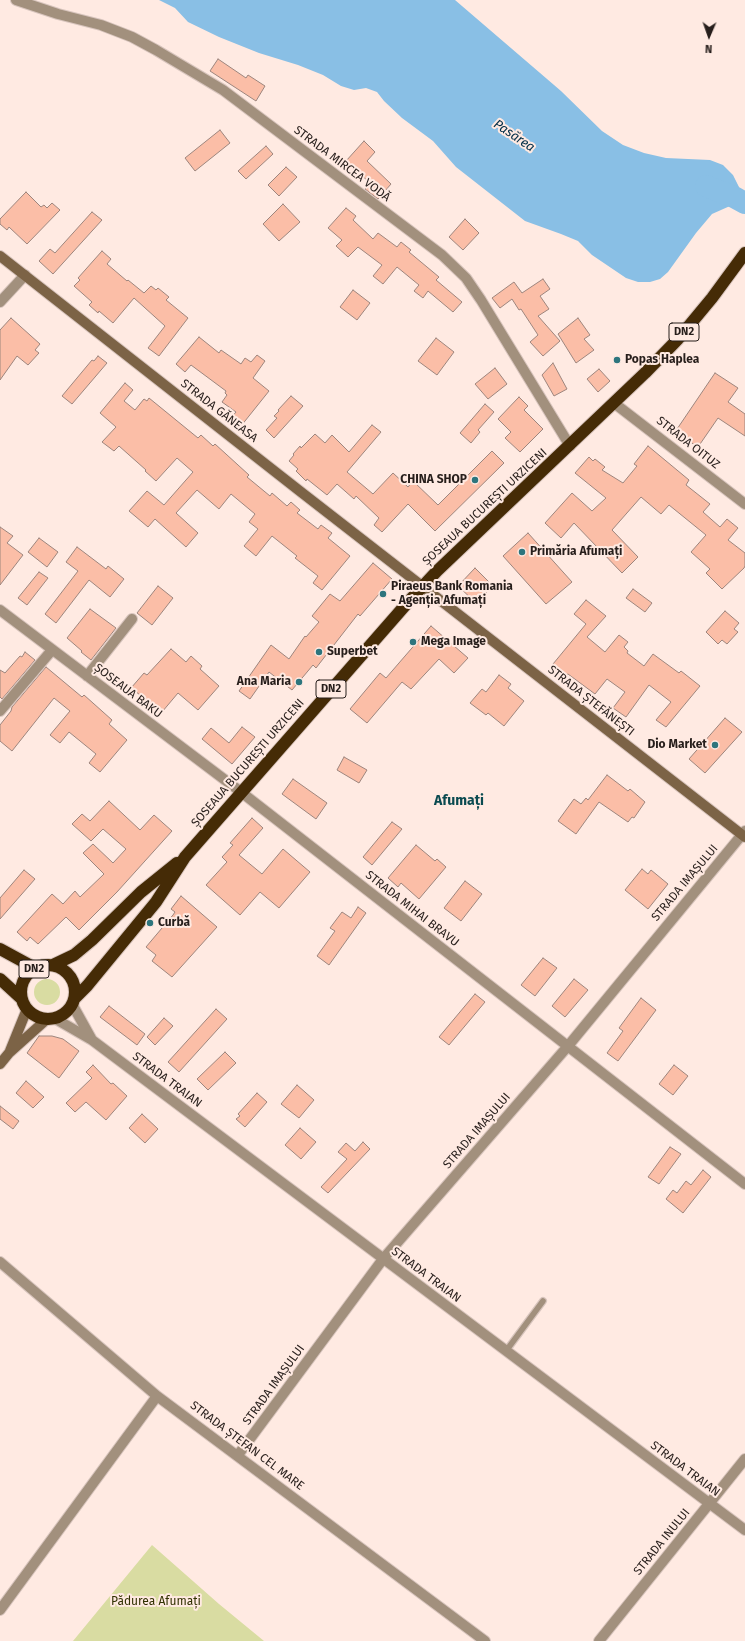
<!DOCTYPE html>
<meta charset="utf-8">
<style>
body{margin:0}
#map{position:relative;width:745px;height:1641px;overflow:hidden;background:#ffeae2;font-family:"Fira Sans",sans-serif}
canvas{display:block}
.north{position:absolute;left:689px;top:16px;width:40px;height:40px;-webkit-text-stroke:3px #ffeae2;paint-order:stroke;rotate:182deg;font-size:11px;font-weight:700;line-height:16px;text-align:center;color:#271e1b}
.north::after{content:'';display:block;margin:auto;width:14px;height:18px;background:#271e1b;clip-path:polygon(50% 0,100% 100%,50% 72%,0 100%)}
</style>
<div id="map">
<canvas width="745" height="1641"></canvas>
<div class="north">N</div>
</div>
<script>
const ctx = document.querySelector('canvas').getContext('2d');
ctx.lineJoin = 'round';
function fill(path, color) { ctx.fillStyle = color; ctx.fill(path, 'evenodd'); }
const shape = rows => new Path2D(rows.map(r => 'M' + r).join(''));
function strokePath(path, color, width, dash) { ctx.strokeStyle = color; ctx.lineWidth = width; ctx.lineCap = dash ? 'butt' : 'round'; ctx.setLineDash(dash || []); ctx.stroke(path); }
function label(font, color, halo, rows, align = 'center') {
  ctx.font = font + ' "Fira Sans",sans-serif'; ctx.lineWidth = 4; ctx.setLineDash([]); ctx.textBaseline = 'middle'; ctx.strokeStyle = halo; ctx.fillStyle = color; for (const [text, x, y, turn = 0] of rows) {
    ctx.save(); ctx.translate(x, y); ctx.rotate((+turn || 0) * Math.PI / 180); ctx.textAlign = isNaN(turn) ? turn : align; if (halo) ctx.strokeText(text, 0, 0); ctx.fillText(text, 0, 0); ctx.restore();
  }
}
fill(shape([
 '34 992a13 13 0 1 1 26 0a13 13 0 1 1-26 0Z',
 [152,1545,219,1604,264,1641,73,1641]
]), '#d9dca2');
fill(shape([
 [159,0,455,0,561,91,602,131,623,145,644,153,666,158,710,160,723,165,733,175,739,187,730,206,712,214,696,233,668,272,660,279,650,282,638,282,626,278,592,255,578,241,561,234,525,221,456,167,433,141,402,118,384,101,377,92,366,88,354,90,341,86,323,75,298,65,259,53,219,37,188,22,175,8]
]), '#89bfe5');
strokePath(shape([
 [706,186,734,197,745,203]
]), '#89bfe5', 22);
const building = shape([
 [218,59,246,78,248,75,265,86,256,101,210,71,218,59],
 [220,130,230,143,195,171,185,158,220,130],
 [364,141,375,152,367,161,391,184,378,199,365,189,370,183,346,161,364,141],
 [266,146,273,154,246,179,238,171,266,146],
 [286,167,297,177,279,196,268,185,286,167],
 [26,192,41,207,44,205,47,208,52,203,60,210,27,244,9,227,7,230,0,224,0,219,26,192],
 [283,204,300,222,279,241,263,224,283,204],
 [346,208,356,216,353,220,373,239,378,233,397,247,401,242,411,250,409,252,439,277,436,280,462,302,453,312,428,291,423,298,414,291,419,285,397,267,383,284,373,276,382,265,358,247,348,257,336,246,342,240,328,228,346,208],
 [92,212,102,220,53,274,39,261,50,249,55,253,92,212],
 [465,219,479,233,463,250,449,237,465,219],
 [102,251,111,259,107,264,127,281,128,280,144,293,151,286,156,290,158,288,169,297,166,300,188,318,159,356,148,348,165,326,134,298,113,323,99,311,98,313,89,305,92,302,74,286,80,280,78,278,102,251],
 [543,279,550,289,540,296,549,309,538,316,560,341,543,356,530,342,538,335,521,309,519,310,512,299,500,308,492,298,514,282,522,293,543,279],
 [353,290,370,303,357,320,340,307,353,290],
 [11,318,40,344,35,350,39,353,28,365,17,356,0,380,0,330,11,318],
 [578,318,590,335,584,339,594,350,576,363,558,334,578,318],
 [199,337,219,353,221,350,241,364,245,358,251,362,257,355,265,361,253,378,269,391,241,426,231,418,236,412,222,402,227,395,225,393,226,391,191,365,185,372,176,364,199,337],
 [436,338,454,352,437,375,418,361,436,338],
 [98,356,107,363,72,404,62,396,92,360,94,361,98,356],
 [553,363,567,389,554,396,542,375,553,363],
 [495,368,507,384,488,399,475,384,495,368],
 [599,369,610,381,598,392,587,379,599,369],
 [715,373,738,388,728,402,745,414,745,436,718,418,698,447,675,432,715,373],
 [125,383,133,390,124,401,135,410,144,399,147,401,149,398,198,438,201,435,213,446,215,444,249,475,247,477,270,496,272,493,287,506,291,502,300,510,297,513,318,529,321,525,332,533,328,538,350,556,322,590,313,583,318,576,295,558,297,556,272,536,256,556,244,546,258,529,249,522,255,514,231,494,219,509,197,490,176,513,198,533,186,547,155,519,148,527,129,511,147,491,164,505,193,472,177,458,156,481,145,471,146,470,119,446,114,451,102,442,116,427,100,413,125,383],
 [291,396,303,406,274,438,266,430,277,418,274,416,279,411,278,410,291,396],
 [519,397,528,406,524,410,543,429,520,452,505,438,511,432,498,419,519,397],
 [485,404,494,412,478,430,480,432,471,443,460,433,485,404],
 [372,425,381,432,347,472,373,494,393,473,408,487,413,481,438,505,492,451,504,463,435,531,408,504,382,532,374,525,379,518,356,496,354,499,337,484,327,495,307,479,306,481,296,471,298,469,289,461,294,455,293,454,300,446,301,448,315,434,325,443,332,435,349,452,372,425],
 [648,446,689,480,686,485,710,504,703,512,720,527,727,519,738,528,728,540,745,553,745,566,744,568,722,589,706,573,710,569,691,552,706,535,669,505,661,514,641,497,612,530,638,557,622,573,574,523,561,538,545,523,572,493,592,511,606,498,575,473,589,457,593,461,595,459,605,467,602,470,623,483,637,466,634,464,648,446],
 [0,527,13,536,7,543,23,555,0,585,0,527],
 [528,533,572,582,546,604,503,556,528,533],
 [39,538,58,552,47,567,28,552,39,538],
 [77,547,106,569,108,566,124,579,110,597,89,580,56,623,45,614,78,571,66,562,77,547],
 [373,563,392,579,360,616,358,614,316,668,313,665,292,690,269,672,250,699,239,691,271,645,289,659,305,636,306,637,319,622,312,616,330,594,340,601,373,563],
 [475,568,493,586,476,603,458,586,475,568],
 [39,572,48,578,27,605,18,598,39,572],
 [158,586,173,598,152,625,137,613,158,586],
 [633,589,652,603,645,612,626,598,633,589],
 [586,600,606,616,587,637,605,652,619,635,628,642,624,647,628,651,627,653,644,666,653,654,679,673,681,671,700,686,666,727,656,720,671,702,649,685,626,717,613,708,625,692,607,679,595,694,568,674,566,675,553,664,586,624,574,614,586,600],
 [90,609,116,628,91,660,81,652,82,651,67,638,90,609],
 [725,611,739,623,734,629,738,632,727,644,722,640,718,644,706,632,725,611],
 [431,626,468,658,454,673,439,659,411,689,402,682,367,723,350,709,380,673,386,678,431,626],
 [171,649,186,662,191,656,202,666,200,669,219,686,198,710,178,693,162,712,131,688,144,673,147,675,171,649],
 [25,652,35,660,2,699,0,697,0,670,5,673,20,656,22,657,25,652],
 [46,667,82,697,84,695,112,720,109,724,127,740,100,772,89,763,96,754,69,732,60,743,50,735,70,711,54,698,12,751,0,741,0,725,11,711,12,707,46,667],
 [499,675,511,684,508,688,524,701,504,726,488,713,486,715,470,703,482,689,486,692,499,675],
 [725,718,742,732,705,773,689,759,725,718],
 [242,727,255,737,232,764,202,739,211,728,229,743,242,727],
 [344,757,367,770,359,783,337,770,344,757],
 [607,775,628,791,630,789,645,802,634,818,632,817,628,822,599,802,576,834,558,821,574,799,581,804,586,798,588,800,607,775],
 [293,779,327,803,316,819,282,794,293,779],
 [109,801,140,830,154,815,172,831,117,892,79,930,66,917,38,944,30,937,27,941,17,932,52,894,63,904,75,891,80,897,104,874,83,853,93,844,113,863,126,849,103,829,91,841,72,824,82,814,90,821,109,801],
 [252,818,263,828,239,855,262,874,283,849,310,872,279,908,260,892,240,915,206,885,227,862,222,857,233,845,230,843,252,818],
 [392,822,402,829,372,865,363,857,392,822],
 [416,845,435,861,437,859,446,867,419,899,401,883,398,887,388,878,416,845],
 [642,869,648,874,651,870,668,884,648,909,625,890,642,869],
 [24,870,35,879,0,919,0,898,24,870],
 [465,881,482,894,461,921,444,908,465,881],
 [181,896,217,927,172,977,152,961,156,955,146,947,173,915,175,912,171,909,181,896],
 [358,907,366,913,329,965,317,956,335,931,330,928,342,912,351,918,358,907],
 [543,958,557,968,535,996,521,985,543,958],
 [574,979,588,990,565,1017,552,1006,574,979],
 [475,994,485,1002,449,1045,439,1037,475,994],
 [641,998,656,1010,618,1061,607,1053,623,1031,619,1028,641,998],
 [109,1006,145,1034,137,1045,100,1017,109,1006],
 [216,1009,227,1019,179,1072,168,1062,216,1009],
 [164,1018,173,1026,155,1045,147,1037,164,1018],
 [39,1036,52,1036,63,1039,79,1051,59,1078,27,1053,39,1036],
 [225,1052,236,1063,208,1090,197,1079,225,1052],
 [93,1065,111,1084,113,1083,127,1096,106,1120,86,1102,75,1112,66,1103,92,1078,86,1072,93,1065],
 [674,1065,688,1076,673,1095,659,1084,674,1065],
 [26,1081,44,1097,33,1108,16,1093,26,1081],
 [297,1085,314,1100,299,1118,281,1104,297,1085],
 [257,1093,267,1102,245,1127,236,1119,240,1116,238,1114,257,1093],
 [0,1106,19,1121,13,1129,0,1119,0,1106],
 [142,1114,158,1129,145,1143,129,1128,142,1114],
 [300,1128,316,1142,301,1159,285,1145,300,1128],
 [363,1142,370,1149,328,1193,321,1187,347,1159,338,1152,346,1143,355,1151,363,1142],
 [670,1147,681,1154,659,1184,648,1177,670,1147],
 [703,1170,711,1177,683,1213,666,1199,673,1190,677,1193,686,1181,691,1185,703,1170]
]);
fill(building, '#fbbea7');
strokePath(building, '#9d857d', 1);
const lane = shape([
 [506,1351,543,1301]
]);
const street = shape([
 [16,0,58,14,101,25,132,37,156,50,223,90,442,255,466,278,481,300,570,446],
 [0,302,25,275],
 [614,403,745,504],
 [0,610,241,792,745,1184],
 [87,676,132,619],
 [0,711,52,650],
 [72,1004,92,1040],
 [54,1018,92,1040,745,1530],
 [0,1262,157,1396,485,1641],
 [238,1455,383,1259,568,1046,745,831],
 [0,1610,157,1396],
 [599,1641,745,1459]
]);
const secondary = shape([
 [0,256,301,492,745,837],
 [10,1051,27,1009],
 [0,1064,9,1053,47,1019]
]);
const highway = shape([
 [0,949,35,968],
 [53,965,74,955,92,940,141,892,177,863],
 '21 992a27 27 0 1 1 54 0a27 27 0 1 1-54 0Z',
 [0,979,22,999],
 [74,999,87,986,156,902,185,857,409,601,437,571,645,373,678,339,712,298,745,253]
]);
strokePath(lane, '#d8c5be', 8);
strokePath(street, '#d8c5be', 12);
strokePath(secondary, '#d8c5be', 12);
strokePath(highway, '#d8c5be', 14);
strokePath(lane, '#a2907d', 5.5);
strokePath(street, '#a2907d', 10);
strokePath(secondary, '#7c6346', 10);
strokePath(highway, '#452b06', 12);
for (const [x, y, r, color] of [
 [617,360,4,"#2d757d"],
 [475,480,4,"#2d757d"],
 [522,552,4,"#2d757d"],
 [383,594,4,"#2d757d"],
 [413,642,4,"#2d757d"],
 [319,652,4,"#2d757d"],
 [299,682,4,"#2d757d"],
 [715,745,4,"#2d757d"],
 [150,923,4,"#2d757d"]
]) { const dot = new Path2D(); dot.arc(x, y, r, 0, 2 * Math.PI); ctx.fillStyle = color; ctx.fill(dot); strokePath(dot, '#ffeae2', 1.5); }
for (const [x, y, w] of [
 [684,332,30],
 [331,689,30],
 [34,969,30]
]) { const box = new Path2D(); box.roundRect(x - w / 2, y - 9, w, 18, 3); ctx.fillStyle = '#ffeae2'; ctx.fill(box); strokePath(box, '#271e1b', 1); }
label('bold 11px', '#271e1b', null, [
 ["DN2",684,332],
 ["DN2",331,689],
 ["DN2",34,969]
]);
label('12px', '#271e1b', '#ffeae2', [
 ["STRADA MIRCEA VODĂ",342,164,37],
 ["STRADA GĂNEASA",219,411,38],
 ["STRADA OITUZ",688,443,38],
 ["ȘOSEAUA BUCUREȘTI URZICENI",485,507,-43],
 ["ȘOSEAUA BAKU",128,691,37],
 ["STRADA ȘTEFĂNEȘTI",591,701,38],
 ["ȘOSEAUA BUCUREȘTI URZICENI",248,763,-49],
 ["STRADA IMAȘULUI",685,883,-50],
 ["STRADA MIHAI BRAVU",412,909,38],
 ["STRADA TRAIAN",167,1080,37],
 ["STRADA IMAȘULUI",477,1131,-49],
 ["STRADA TRAIAN",426,1275,37],
 ["STRADA IMAȘULUI",274,1385,-54],
 ["STRADA ȘTEFAN CEL MARE",247,1446,37],
 ["STRADA TRAIAN",685,1469,37],
 ["STRADA INULUI",662,1542,-51]
]);
label('bold 12px', '#271e1b', '#ffeae2', [
 ["Popas Haplea",625,360],
 ["CHINA SHOP",467,480,"right"],
 ["Primăria Afumați",530,552],
 ["Piraeus Bank Romania",391,587],
 ["- Agenția Afumați",391,601],
 ["Mega Image",421,642],
 ["Superbet",327,652],
 ["Ana Maria",291,682,"right"],
 ["Dio Market",707,745,"right"],
 ["Curbă",158,923]
], 'left');
label('12px', '#313102', '#ffeae2', [
 ["Pădurea Afumați",156,1602]
]);
label('italic 13px', '#002d46', '#ffeae2', [
 ["Pasărea",514,136,34]
]);
label('bold 14px', '#0a4a50', '#ffeae2', [
 ["Afumați",459,801]
]);
</script>
